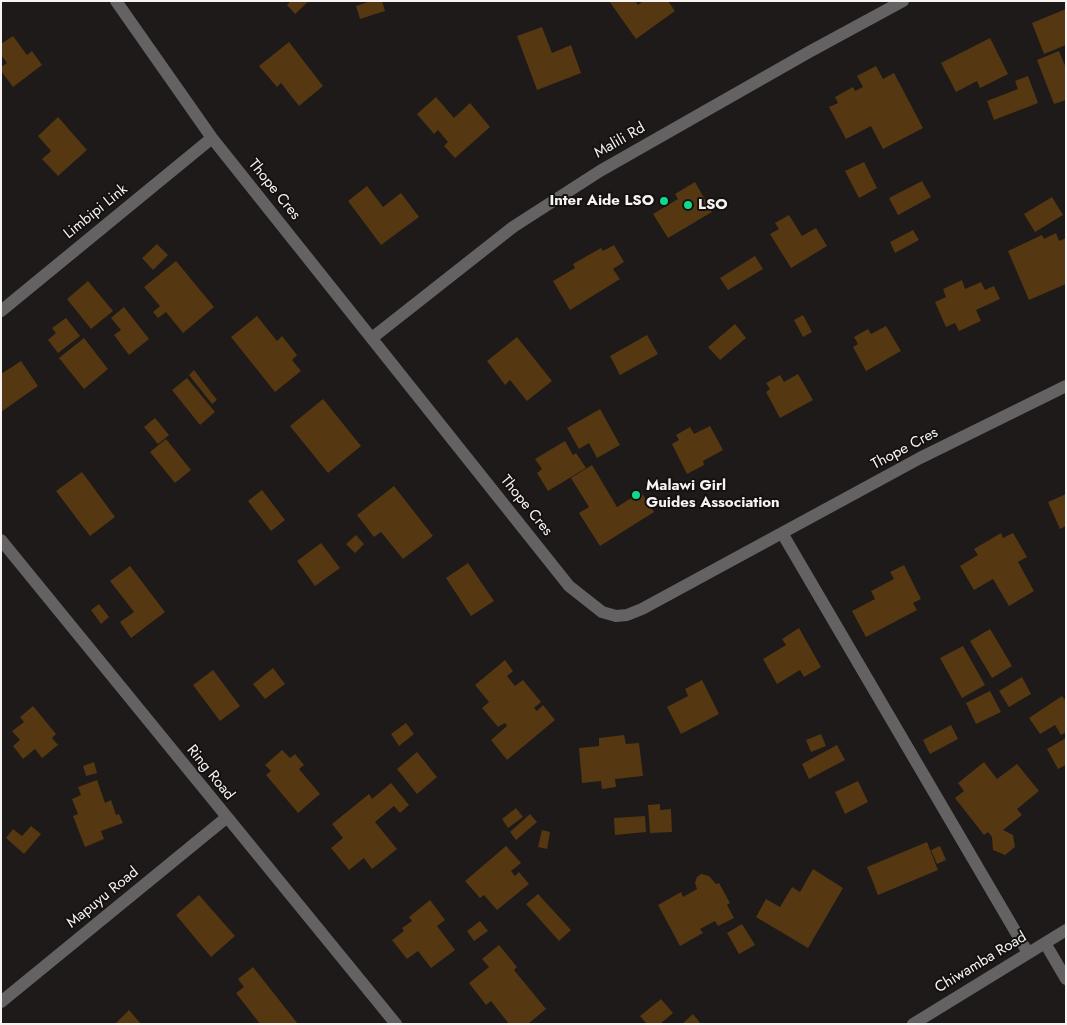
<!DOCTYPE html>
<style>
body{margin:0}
#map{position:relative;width:1067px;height:1025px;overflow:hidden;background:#1d1a19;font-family:Jost,sans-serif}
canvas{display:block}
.frame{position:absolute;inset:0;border:2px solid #f6f3f2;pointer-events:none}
</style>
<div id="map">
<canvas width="1067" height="1025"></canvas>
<div class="frame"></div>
</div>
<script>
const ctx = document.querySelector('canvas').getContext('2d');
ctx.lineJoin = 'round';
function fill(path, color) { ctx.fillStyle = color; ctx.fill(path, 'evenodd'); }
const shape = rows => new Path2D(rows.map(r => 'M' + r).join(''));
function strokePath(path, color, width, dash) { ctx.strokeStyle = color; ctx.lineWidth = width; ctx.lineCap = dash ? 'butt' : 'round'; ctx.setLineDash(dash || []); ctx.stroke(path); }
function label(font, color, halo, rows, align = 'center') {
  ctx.font = font + ' Jost,sans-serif'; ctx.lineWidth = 4; ctx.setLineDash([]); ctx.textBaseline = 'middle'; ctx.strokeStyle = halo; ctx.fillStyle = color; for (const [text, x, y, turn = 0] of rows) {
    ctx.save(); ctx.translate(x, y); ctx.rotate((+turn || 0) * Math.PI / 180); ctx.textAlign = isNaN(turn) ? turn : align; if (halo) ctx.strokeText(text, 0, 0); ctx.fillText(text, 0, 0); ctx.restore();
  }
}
fill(shape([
 [291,1,309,1,295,14,287,5],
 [371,1,382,1,385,11,360,19,356,6],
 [609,1,635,1,638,5,643,1,668,1,675,11,636,39],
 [1066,9,1066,45,1044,54,1032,23],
 [542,27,552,53,571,45,581,73,537,90,517,36],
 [13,36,27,55,32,51,42,65,13,87,1,71,1,67,7,63,1,55,1,44],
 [990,38,1008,74,980,88,977,81,956,92,941,63],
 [289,42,323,86,299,106,281,83,277,87,259,66],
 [1059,51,1066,68,1066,100,1054,104,1037,60],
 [876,66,883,79,894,73,923,128,883,149,871,126,846,139,829,107,838,103,835,97,853,87,855,91,863,87,857,76],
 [1028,76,1038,103,994,120,987,101,1018,89,1015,81],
 [436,97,454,118,470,103,490,127,455,158,444,146,448,142,438,130,434,134,417,114],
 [58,117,87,150,58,176,42,159,51,151,38,136],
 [864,162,877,188,859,198,845,171],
 [922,181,931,197,898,215,889,198],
 [695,182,712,212,668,238,653,214,678,199,675,194],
 [367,186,383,207,401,193,419,217,381,245,348,201],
 [1052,197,1063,215,1035,232,1024,214],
 [789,215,802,236,816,228,827,246,791,268,770,234,779,229,775,223],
 [913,230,919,240,895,253,890,242],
 [1056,233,1059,241,1066,238,1066,284,1029,300,1008,251,1042,235,1044,239],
 [157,244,168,255,153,270,142,258],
 [614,245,624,262,613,269,620,279,570,310,553,281,575,268,573,264,601,248,603,251],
 [755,256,763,269,728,290,720,278],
 [176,261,214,307,183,333,166,312,158,318,153,312,160,306,144,287],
 [962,280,965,289,981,282,985,290,994,286,1000,299,976,310,981,321,959,331,955,323,946,327,935,302,946,297,943,289],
 [88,281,113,311,91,329,67,299],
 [124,307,149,339,129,355,114,335,121,330,111,318],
 [803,315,812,332,803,337,794,320],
 [257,316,277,341,282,336,297,355,292,360,301,371,275,392,231,337],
 [66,318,80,336,58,353,48,340,56,333,52,328],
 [735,324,746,338,720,360,708,347],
 [886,326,901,351,866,371,853,347,858,344,854,337,868,329,871,334],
 [647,335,658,354,620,375,610,356],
 [517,337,552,381,527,401,510,380,505,385,487,361],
 [84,338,108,369,84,389,59,358],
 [21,361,38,386,1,412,1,374],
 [194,370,217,400,212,404,189,375],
 [798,374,813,400,780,418,766,392,770,389,766,383,780,375,784,382],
 [187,378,215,412,200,425,172,390],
 [323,399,361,446,328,473,290,426],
 [600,409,620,445,597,458,589,443,579,449,567,428],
 [155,418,169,435,158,444,144,427],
 [710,426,723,450,703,461,704,465,687,474,672,444,679,440,676,435,690,427,694,434],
 [166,439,191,470,175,483,150,452],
 [565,441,573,455,576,453,586,468,548,491,537,473,542,469,535,459],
 [592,465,617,507,641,492,654,512,600,546,579,513,589,507,571,478],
 [82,472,115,517,90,536,56,491],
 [394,486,433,536,403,559,381,532,374,537,357,515],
 [262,490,285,520,271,531,248,501],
 [1066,494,1066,526,1060,529,1048,502],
 [1001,533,1003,538,1013,533,1027,557,1018,562,1034,591,1009,606,993,579,974,590,960,566,978,555,974,549],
 [356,535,364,544,355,553,346,544],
 [321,543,340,568,315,586,297,561],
 [468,563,494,601,471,616,446,578],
 [904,565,921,599,913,603,917,610,866,637,852,611,875,599,871,591,894,579,890,572],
 [130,566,165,612,131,638,120,622,134,612,110,581],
 [99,604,109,617,101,624,91,610],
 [799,628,821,667,804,677,800,670,777,684,763,659,786,645,782,639],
 [990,629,1012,666,992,678,970,641],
 [963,646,985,685,962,698,940,658],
 [505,660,513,671,507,676,515,686,523,680,541,702,534,708,537,711,543,705,555,720,507,760,491,740,507,726,505,723,498,727,482,708,489,702,475,685],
 [273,668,285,684,265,699,253,684],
 [213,670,240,706,220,721,193,685],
 [1022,677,1031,694,1009,707,999,691],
 [702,680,719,714,681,734,667,707,688,696,685,689],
 [990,691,1001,712,976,724,966,703],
 [1062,696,1066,701,1066,732,1061,735,1055,725,1040,734,1029,718],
 [33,706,56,734,52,738,58,745,42,758,35,749,23,759,13,746,20,740,12,731,24,722,20,717],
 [406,723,414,734,399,746,391,734],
 [951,725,958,739,930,754,923,740],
 [821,734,826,746,811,752,806,740],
 [624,735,626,744,639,743,643,776,615,779,616,787,602,789,601,781,582,783,579,748,599,746,599,738],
 [1066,738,1066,765,1058,769,1047,749],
 [837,745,845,760,809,779,802,764],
 [282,750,290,758,295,754,304,765,299,769,320,794,298,813,266,775,271,771,265,765],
 [417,752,437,777,417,794,397,769],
 [94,762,97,773,86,776,83,766],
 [984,762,997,779,1017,764,1039,791,1017,809,1022,815,1003,830,1013,835,1015,847,1005,855,993,850,992,837,988,832,984,835,955,798,964,791,958,783],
 [97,780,105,803,111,800,116,815,119,814,123,823,101,831,104,839,85,847,73,816,78,814,72,799,81,795,78,787],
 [858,781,868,802,845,814,835,792],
 [391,783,409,805,400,813,394,806,375,822,397,849,372,869,364,858,349,870,331,848,343,838,332,824,369,794,372,799],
 [660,804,660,810,671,809,672,832,650,833,648,805],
 [516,808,523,817,508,828,502,819],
 [530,814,537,822,516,840,510,832],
 [645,816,646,832,615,835,614,818],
 [31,826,41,834,24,854,6,838,13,829,22,836],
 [542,830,550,832,547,849,538,847],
 [927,842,938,870,878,895,867,867],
 [506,846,521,863,511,871,515,876,519,872,529,884,497,910,484,895,480,898,465,881],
 [940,846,946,860,937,864,931,850],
 [813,869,843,888,808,948,756,917,766,899,780,907,792,887,800,892],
 [701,874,709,876,716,884,719,883,730,903,727,905,734,918,718,926,715,921,700,929,703,933,680,946,658,905,681,892,683,897,697,889,695,883,697,877],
 [538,894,571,930,559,941,526,904],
 [199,895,235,936,211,957,176,915],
 [430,900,445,920,437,926,455,950,431,968,418,951,407,959,392,940,404,931,402,928,412,921,409,917],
 [480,921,488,931,474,941,467,931],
 [742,924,755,945,739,954,727,933],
 [499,945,517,967,514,970,546,1009,528,1024,509,1024,491,1001,486,1005,469,983,489,967,482,959],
 [253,967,298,1024,260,1024,236,993,244,987,238,979],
 [661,999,673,1013,660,1024,647,1024,640,1016],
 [129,1010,141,1024,115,1024],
 [693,1014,701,1024,682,1024]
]), '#553711');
strokePath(shape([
 [116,1,212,138,569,586,602,612,616,616,627,615,642,609,920,458,1066,386],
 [1,311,212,138],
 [372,338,513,227,600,171,809,52,903,1],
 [782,533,1028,953],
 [1,540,396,1024],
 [1045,943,1066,979],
 [1,1002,226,818],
 [913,1024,1066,930]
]), '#646262', 12);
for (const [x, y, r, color] of [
 [664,201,5,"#0fd98a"],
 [688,205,5,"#0fd98a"],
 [636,495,5,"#0fd98a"]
]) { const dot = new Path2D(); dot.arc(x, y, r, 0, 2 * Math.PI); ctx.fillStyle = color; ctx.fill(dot); strokePath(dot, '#141110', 2); }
label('15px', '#f6f3f2', '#141110', [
 ["Malili Rd",620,141,-30],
 ["Thope Cres",274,190,51],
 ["Limbipi Link",96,212,-39],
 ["Thope Cres",905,449,-28],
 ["Thope Cres",526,506,51],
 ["Ring Road",210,773,51],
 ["Mapuyu Road",103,898,-39],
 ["Chiwamba Road",981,963,-31]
]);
label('bold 15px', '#f6f3f2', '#141110', [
 ["Inter Aide LSO",654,201,"right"],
 ["LSO",698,205],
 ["Malawi Girl",646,486],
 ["Guides Association",646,503]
], 'left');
</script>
